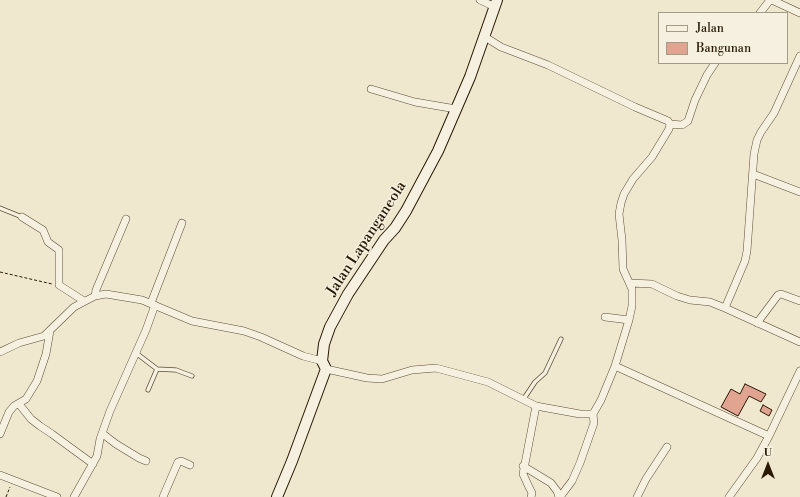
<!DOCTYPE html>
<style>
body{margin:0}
#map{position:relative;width:800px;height:497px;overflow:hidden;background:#f0e8ce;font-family:"Libre Bodoni",serif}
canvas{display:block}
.legend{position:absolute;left:658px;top:12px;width:130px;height:52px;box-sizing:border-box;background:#f5f0df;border:1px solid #a39a87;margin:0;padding:5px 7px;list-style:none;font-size:12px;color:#291803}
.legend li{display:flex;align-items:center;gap:8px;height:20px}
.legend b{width:20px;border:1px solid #a39a87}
.north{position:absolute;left:748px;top:445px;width:40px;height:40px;-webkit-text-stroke:3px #f5f0df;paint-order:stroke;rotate:0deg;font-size:11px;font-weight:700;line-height:16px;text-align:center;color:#291803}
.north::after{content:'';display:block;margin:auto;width:14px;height:18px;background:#291803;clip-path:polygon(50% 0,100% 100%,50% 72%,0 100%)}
</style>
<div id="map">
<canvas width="800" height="497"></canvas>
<ul class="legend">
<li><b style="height:5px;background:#f5f0df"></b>Jalan</li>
<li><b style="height:11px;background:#e1a491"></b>Bangunan</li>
</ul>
<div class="north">U</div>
</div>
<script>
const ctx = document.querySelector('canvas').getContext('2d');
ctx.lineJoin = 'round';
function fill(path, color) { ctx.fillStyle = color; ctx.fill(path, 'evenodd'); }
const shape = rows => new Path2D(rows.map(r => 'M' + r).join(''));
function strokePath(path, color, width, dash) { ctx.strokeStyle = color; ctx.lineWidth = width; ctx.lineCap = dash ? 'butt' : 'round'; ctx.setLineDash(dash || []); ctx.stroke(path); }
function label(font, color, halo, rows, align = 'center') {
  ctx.font = font + ' "Libre Bodoni",serif'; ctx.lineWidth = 3; ctx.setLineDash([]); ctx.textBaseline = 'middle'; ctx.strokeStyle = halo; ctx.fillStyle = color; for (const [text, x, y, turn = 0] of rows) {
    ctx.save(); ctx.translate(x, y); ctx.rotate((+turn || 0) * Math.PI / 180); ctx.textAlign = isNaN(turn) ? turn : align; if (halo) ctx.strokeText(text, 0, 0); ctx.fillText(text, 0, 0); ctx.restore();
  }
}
const building = shape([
 [745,384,766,394,761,402,749,396,738,416,721,407,731,389,740,394,745,384],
 [763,405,772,410,769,416,760,411,763,405]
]);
fill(building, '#e1a491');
strokePath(building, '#291803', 1);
const lane = shape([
 [0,208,22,217],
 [136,353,157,369,176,370,192,376],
 [148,390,157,369],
 [523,400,535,382,545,373,561,339]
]);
const street = shape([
 [480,0,495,7],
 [772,0,800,13],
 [760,13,770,0],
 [371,89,415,102,456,109],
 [670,124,682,125,688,121,695,100,707,75,715,63],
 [753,174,800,192],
 [22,217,38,227,43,230,48,242,59,250,59,285,84,301],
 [630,283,652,284,677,296,690,300,710,302,725,308,800,342],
 [95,296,96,290,126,219],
 [151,303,182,223],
 [725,308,745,261,747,251,754,154,757,140,761,132,774,113,800,56],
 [605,317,629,320],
 [757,323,778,295,781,294,800,301],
 [0,352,19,343,44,336,74,307,95,296,106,294,142,300,192,321,244,331,261,337,303,356,322,361],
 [615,366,769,436],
 [326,369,367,378,382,379,412,370,436,368,488,382,536,406,580,414,593,414,601,400,615,366,629,320,632,306,632,289,623,269,622,240,619,214,621,203,624,194,633,179,652,157,669,129,670,124,668,121,635,107,548,65,501,47,485,37],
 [19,404,31,419,40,426,52,434,93,464],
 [0,434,9,412,14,406,26,399,37,381,46,354,50,331],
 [103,434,116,444,139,458,146,461],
 [523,466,551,483,557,491,559,497],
 [0,475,57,497],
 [74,497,97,456,100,439,110,411,146,330,155,305],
 [163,497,178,462,181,461,190,465],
 [531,497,532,493,528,485,523,474,536,406],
 [560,497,572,481,580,463,594,423,593,414],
 [637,497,646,479,667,447],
 [729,497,757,458,769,436,800,371]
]);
const secondary = shape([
 [277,497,292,461,326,369,322,361,324,344,330,327,348,294,384,240,395,228,406,211,438,151,470,77,497,0]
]);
strokePath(lane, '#5b4c36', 5);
strokePath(street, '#5b4c36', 8);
strokePath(secondary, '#291803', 12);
strokePath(shape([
 [0,272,52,284],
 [6,497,10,487]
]), '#291803', 1, [3, 2]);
strokePath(lane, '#f5f0df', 3.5);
strokePath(street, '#f5f0df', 7);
strokePath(secondary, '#f5f0df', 10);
label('15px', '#291803', '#f5f0df', [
 ["Jalan Lapanganeola",367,239,-57]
]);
</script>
